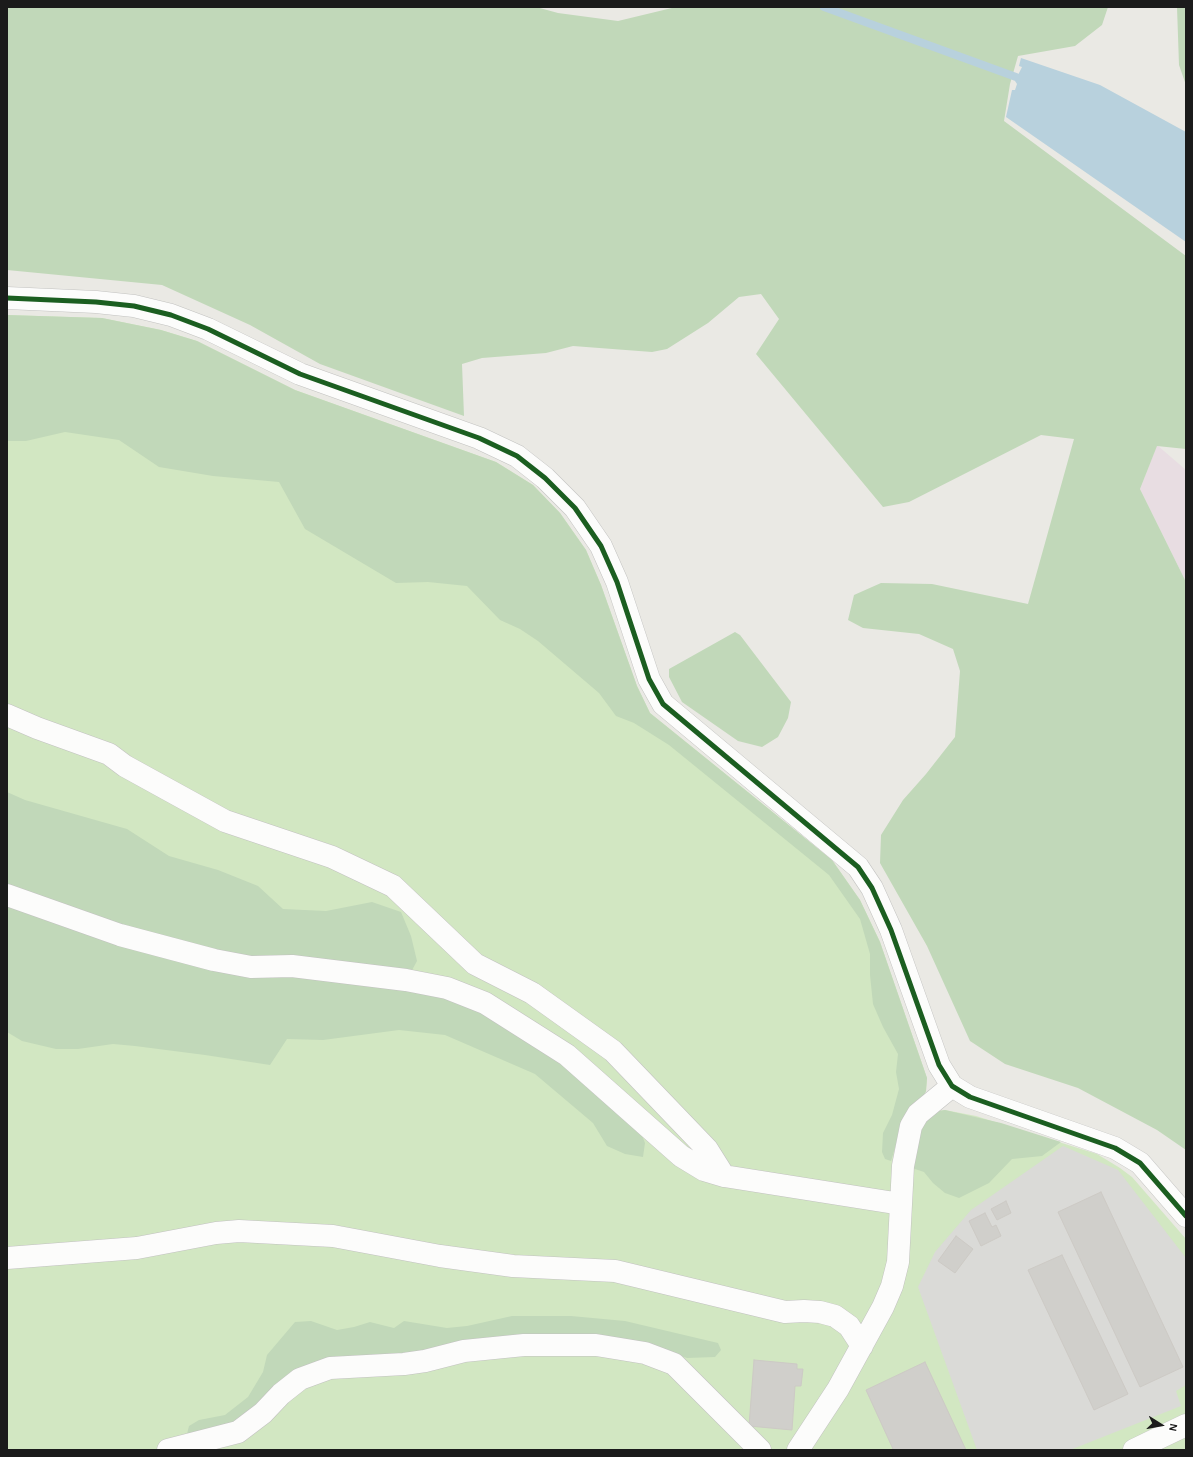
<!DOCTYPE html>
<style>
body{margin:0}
#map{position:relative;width:1193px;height:1457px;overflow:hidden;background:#eae9e4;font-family:"Alegreya Sans",sans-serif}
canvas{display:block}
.frame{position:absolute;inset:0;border:8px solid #1b1b1b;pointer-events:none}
.north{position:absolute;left:1141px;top:1405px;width:40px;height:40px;-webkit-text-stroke:3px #fff;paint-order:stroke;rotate:101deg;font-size:11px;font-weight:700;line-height:16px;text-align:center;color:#1b1b1b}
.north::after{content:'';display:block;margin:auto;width:14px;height:18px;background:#1b1b1b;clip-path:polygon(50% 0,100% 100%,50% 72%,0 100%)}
</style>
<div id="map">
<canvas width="1193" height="1457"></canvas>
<div class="frame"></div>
<div class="north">N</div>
</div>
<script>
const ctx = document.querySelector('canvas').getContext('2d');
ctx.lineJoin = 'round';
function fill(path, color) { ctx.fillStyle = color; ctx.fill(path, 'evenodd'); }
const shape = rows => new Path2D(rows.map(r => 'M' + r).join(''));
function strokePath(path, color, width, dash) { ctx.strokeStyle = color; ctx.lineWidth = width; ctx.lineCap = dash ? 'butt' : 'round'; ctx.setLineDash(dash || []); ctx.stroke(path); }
fill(shape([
 [1157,445,1186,470,1186,582,1140,489]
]), '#e8dde2');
fill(shape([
 [7,315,102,318,161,330,197,341,295,390,496,462,533,485,560,513,586,550,601,585,637,686,650,713,832,860,860,900,880,942,927,1078,926,1091,922,1100,931,1112,945,1110,976,1116,1097,1154,1120,1168,1132,1177,1186,1239,1186,1450,7,1450]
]), '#d2e7c2');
fill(shape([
 [7,7,536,7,558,13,618,21,676,7,1108,7,1102,25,1075,46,1018,56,1010,84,1004,121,1186,256,1186,449,1157,446,1140,489,1186,582,1186,1150,1157,1130,1078,1088,1005,1064,970,1041,927,946,880,863,881,835,903,800,926,774,955,737,960,671,953,649,919,634,863,628,848,620,854,595,881,583,932,584,1028,604,1074,439,1041,435,909,502,883,507,756,354,779,319,761,294,739,297,708,323,667,349,652,352,573,346,546,353,482,358,462,364,464,416,320,364,250,325,162,285,7,270],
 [1177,7,1186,7,1186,85,1179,65],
 [7,315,102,318,161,330,197,341,295,390,496,462,533,485,560,513,586,550,601,585,637,686,650,713,832,860,860,900,880,942,927,1078,926,1091,922,1100,903,1121,891,1161,885,1159,882,1152,883,1133,892,1115,899,1089,896,1072,898,1054,883,1027,873,1004,870,975,870,954,860,919,829,875,669,745,634,723,616,716,599,693,538,641,520,629,500,620,467,586,428,582,396,583,305,529,279,482,213,476,159,467,119,440,65,432,26,441,7,441],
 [735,632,740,635,791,702,788,718,778,737,762,747,738,741,682,702,669,677,669,669],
 [7,792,25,800,127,829,169,856,218,870,258,886,283,909,326,911,372,902,401,912,411,936,417,961,411,972,237,956,126,929,7,886],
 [7,904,113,939,405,986,481,1010,561,1062,640,1130,645,1143,643,1157,625,1154,607,1146,593,1123,535,1074,445,1035,399,1030,323,1040,287,1039,270,1065,205,1055,135,1046,113,1044,78,1049,56,1049,22,1041,7,1032],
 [945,1110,1001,1123,1061,1142,1042,1156,1012,1159,989,1183,959,1198,945,1193,933,1183,924,1172,912,1168,919,1128,932,1112],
 [512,1316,571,1316,625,1321,718,1343,721,1350,715,1357,687,1358,655,1348,428,1354,339,1360,260,1410,209,1437,187,1434,189,1426,199,1420,225,1415,248,1397,263,1372,267,1355,295,1322,311,1321,337,1330,354,1327,370,1322,394,1328,404,1321,447,1328,467,1326]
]), '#c1d8b9');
fill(shape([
 [1063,1146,1118,1170,1186,1258,1186,1385,1176,1391,1181,1406,1070,1450,977,1450,918,1287,935,1252,971,1210]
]), '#dadad7');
fill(shape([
 [1021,58,1100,85,1186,132,1186,242,1006,117,1012,90,1015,90,1017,84,1015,81,1022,67,1019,66]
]), '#b8d1dd');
strokePath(shape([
 [824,7,1016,77]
]), '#b8d1dd', 8);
const building = shape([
 [1101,1192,1183,1367,1140,1387,1058,1212,1101,1192],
 [1006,1201,1011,1213,997,1220,991,1209,1006,1201],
 [985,1213,992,1227,996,1225,1001,1236,981,1246,969,1221,985,1213],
 [956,1236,973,1249,955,1273,938,1261,956,1236],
 [1062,1255,1128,1394,1094,1410,1028,1270,1062,1255],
 [754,1360,797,1364,797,1369,803,1369,801,1386,795,1386,792,1430,749,1426,754,1360],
 [925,1362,966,1450,890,1450,893,1449,866,1390,925,1362]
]);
fill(building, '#d0cfcb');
strokePath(building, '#cdcac5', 1);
const minor = shape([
 [7,298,96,302,134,306,171,315,208,329,300,374,479,438,517,456,545,478,575,508,601,546,617,582,649,679,663,704,858,867,872,888,891,930,939,1065,952,1086,970,1097,1115,1148,1140,1163,1186,1216],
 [7,715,37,728,109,754,125,766,225,821,332,857,393,886,475,964,532,993,613,1051,707,1149,724,1176],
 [7,895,120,935,214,960,251,967,292,966,406,980,447,988,485,1003,567,1055,681,1156,704,1170,724,1176,901,1204],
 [7,1258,137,1248,216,1233,239,1231,333,1236,440,1256,513,1266,615,1271,785,1312,804,1311,820,1312,835,1316,849,1326,862,1346],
 [168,1450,238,1432,263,1413,281,1394,300,1379,330,1368,404,1364,425,1361,464,1351,524,1345,596,1345,645,1353,674,1364,760,1450],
 [798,1450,838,1389,883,1307,892,1286,898,1262,903,1166,911,1126,918,1114,952,1086],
 [1134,1450,1186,1425]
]);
strokePath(minor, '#c2c2c0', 23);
strokePath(minor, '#fcfcfb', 22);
strokePath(shape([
 [7,298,96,302,134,306,171,315,208,329,300,374,479,438,517,456,545,478,575,508,601,546,617,582,649,679,663,704,858,867,872,888,891,930,939,1065,952,1086,970,1097,1115,1148,1140,1163,1186,1216]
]), '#1b5e20', 5);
</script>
